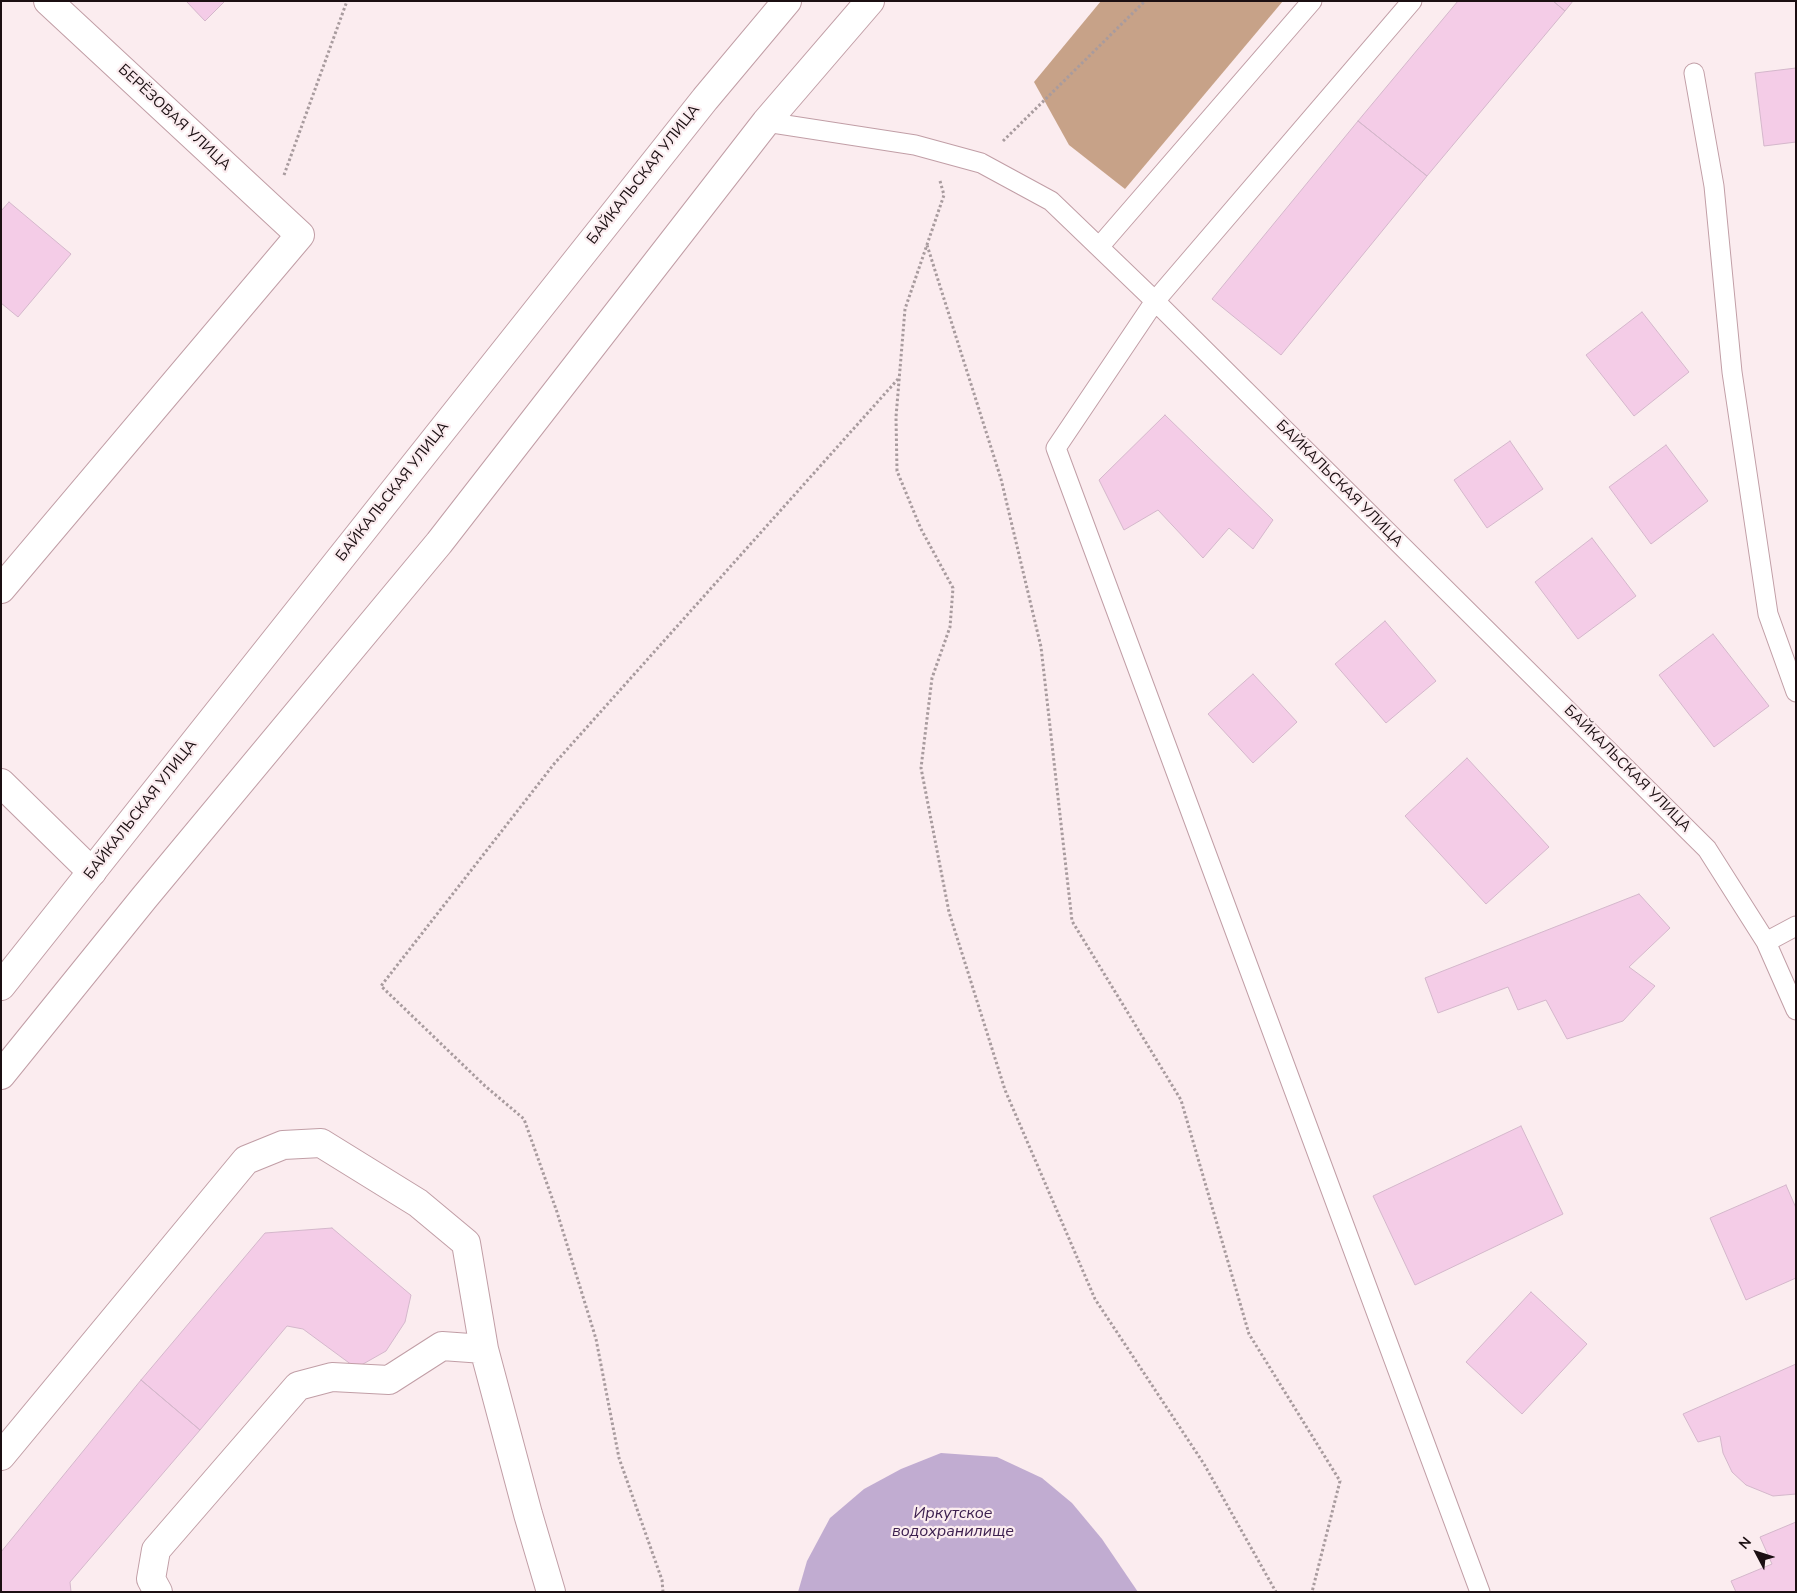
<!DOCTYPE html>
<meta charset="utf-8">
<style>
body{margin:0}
#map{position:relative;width:1797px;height:1593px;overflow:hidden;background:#fbecef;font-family:"Nunito Sans",sans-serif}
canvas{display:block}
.frame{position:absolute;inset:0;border:2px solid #1b0f12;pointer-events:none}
.north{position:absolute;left:1732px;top:1528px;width:50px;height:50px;-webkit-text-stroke:4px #fbecef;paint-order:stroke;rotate:310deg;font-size:14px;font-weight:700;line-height:20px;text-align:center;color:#1b0f12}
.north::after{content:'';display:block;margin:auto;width:18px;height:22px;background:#1b0f12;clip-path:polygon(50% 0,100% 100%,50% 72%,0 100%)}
</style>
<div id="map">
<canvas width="1797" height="1593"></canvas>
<div class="frame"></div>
<div class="north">N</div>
</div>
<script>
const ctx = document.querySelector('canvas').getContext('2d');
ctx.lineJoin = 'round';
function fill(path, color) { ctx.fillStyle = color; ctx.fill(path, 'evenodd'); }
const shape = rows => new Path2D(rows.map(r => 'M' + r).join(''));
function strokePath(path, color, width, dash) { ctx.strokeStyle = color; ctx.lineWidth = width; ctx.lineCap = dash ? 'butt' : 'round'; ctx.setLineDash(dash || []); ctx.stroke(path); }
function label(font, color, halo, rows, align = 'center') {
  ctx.font = font + ' "Nunito Sans",sans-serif'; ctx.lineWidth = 4.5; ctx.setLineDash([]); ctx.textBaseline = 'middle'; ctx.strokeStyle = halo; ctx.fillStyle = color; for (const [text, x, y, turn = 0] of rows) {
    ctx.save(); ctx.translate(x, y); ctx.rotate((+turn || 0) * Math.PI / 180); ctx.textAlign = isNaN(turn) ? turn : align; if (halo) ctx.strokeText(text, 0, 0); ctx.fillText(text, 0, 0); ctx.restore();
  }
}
fill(shape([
 [1101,1,1283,1,1125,189,1069,145,1034,82]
]), '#c7a288');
fill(shape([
 [941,1453,997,1457,1042,1478,1072,1503,1102,1539,1138,1592,798,1592,807,1561,830,1518,864,1489,901,1469]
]), '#c1acd1');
const building = shape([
 [186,1,225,1,205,21,186,1],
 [1458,1,1553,1,1565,11,1427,176,1358,121,1458,1],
 [1553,1,1573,1,1565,11,1553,1],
 [1796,68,1796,142,1764,146,1755,73,1796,68],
 [1358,121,1427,176,1281,355,1212,299,1358,121],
 [9,202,71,254,18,317,1,303,1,211,9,202],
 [1642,312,1689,372,1634,416,1586,355,1642,312],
 [1165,415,1273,520,1253,549,1229,528,1203,558,1158,510,1124,530,1099,480,1165,415],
 [1510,441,1543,489,1487,528,1454,480,1510,441],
 [1666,445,1708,501,1651,544,1609,487,1666,445],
 [1592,538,1636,596,1578,639,1535,582,1592,538],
 [1385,621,1436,681,1386,723,1335,664,1385,621],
 [1713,634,1769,706,1714,747,1659,675,1713,634],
 [1253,674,1297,722,1253,763,1208,714,1253,674],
 [1467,758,1549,847,1486,904,1405,816,1467,758],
 [1639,894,1670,928,1629,967,1655,986,1623,1021,1567,1039,1546,1000,1518,1010,1508,987,1438,1013,1425,978,1639,894],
 [1521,1126,1563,1214,1415,1285,1373,1196,1521,1126],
 [1786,1185,1796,1208,1796,1278,1746,1300,1710,1218,1786,1185],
 [332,1228,411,1295,405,1322,386,1351,356,1368,303,1329,287,1326,200,1430,141,1380,265,1233,332,1228],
 [1531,1292,1587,1344,1522,1414,1466,1362,1531,1292],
 [1796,1364,1796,1494,1773,1496,1746,1485,1732,1472,1723,1453,1720,1436,1698,1442,1683,1414,1796,1364],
 [141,1380,200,1430,70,1582,71,1592,1,1592,1,1552,141,1380],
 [1796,1522,1796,1592,1736,1592,1731,1581,1772,1564,1760,1537,1796,1522]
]);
fill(building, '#f4cce7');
strokePath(building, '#d4b7cb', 1);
const service = shape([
 [1412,1,1155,301,1056,448,1480,1592],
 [1694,73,1714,186,1732,372,1768,614,1796,692],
 [766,122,915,145,981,163,1051,201,1155,301,1707,849,1766,942,1796,1010],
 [1099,247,1312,1],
 [1766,942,1796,926]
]);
const minor = shape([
 [1,589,300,235,48,1],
 [1,783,92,872],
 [1,1456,246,1160,283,1145,321,1143,418,1203,466,1243,484,1349,528,1514,551,1592],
 [158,1592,151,1579,156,1550,298,1386,332,1377,389,1380,442,1346,484,1349]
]);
const secondary = shape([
 [1,986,705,99,787,1],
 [1,1075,144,898,439,543,766,122,870,1]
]);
strokePath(service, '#c19ea6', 21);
strokePath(minor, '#c19ea6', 30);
strokePath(secondary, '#c19ea6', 30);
strokePath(shape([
 [1003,141,1145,1],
 [284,175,347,1],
 [940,181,944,195,905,309,896,417,897,471,921,529,953,588,950,627,932,678,921,768,949,912,1005,1090,1095,1299,1204,1464,1276,1592],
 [927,245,1001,479,1041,647,1072,921,1181,1100,1249,1334,1340,1481,1312,1592],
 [663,1592,662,1580,619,1458,596,1339,557,1212,524,1119,484,1085,381,986,554,764,898,379]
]), '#a89b9e', 3, [2.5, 2.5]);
strokePath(service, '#fff', 19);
strokePath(minor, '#fff', 28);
strokePath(secondary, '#fff', 28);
label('15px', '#1b0f12', '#fbecef', [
 ["БЕРЁЗОВАЯ УЛИЦА",174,118,43],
 ["БАЙКАЛЬСКАЯ УЛИЦА",644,175,-52],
 ["БАЙКАЛЬСКАЯ УЛИЦА",1339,484,45],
 ["БАЙКАЛЬСКАЯ УЛИЦА",393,492,-52],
 ["БАЙКАЛЬСКАЯ УЛИЦА",1627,769,45],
 ["БАЙКАЛЬСКАЯ УЛИЦА",141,810,-52]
]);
label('italic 16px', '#3d204f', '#fbecef', [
 ["Иркутское",953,1514],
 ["водохранилище",953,1532]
]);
</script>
